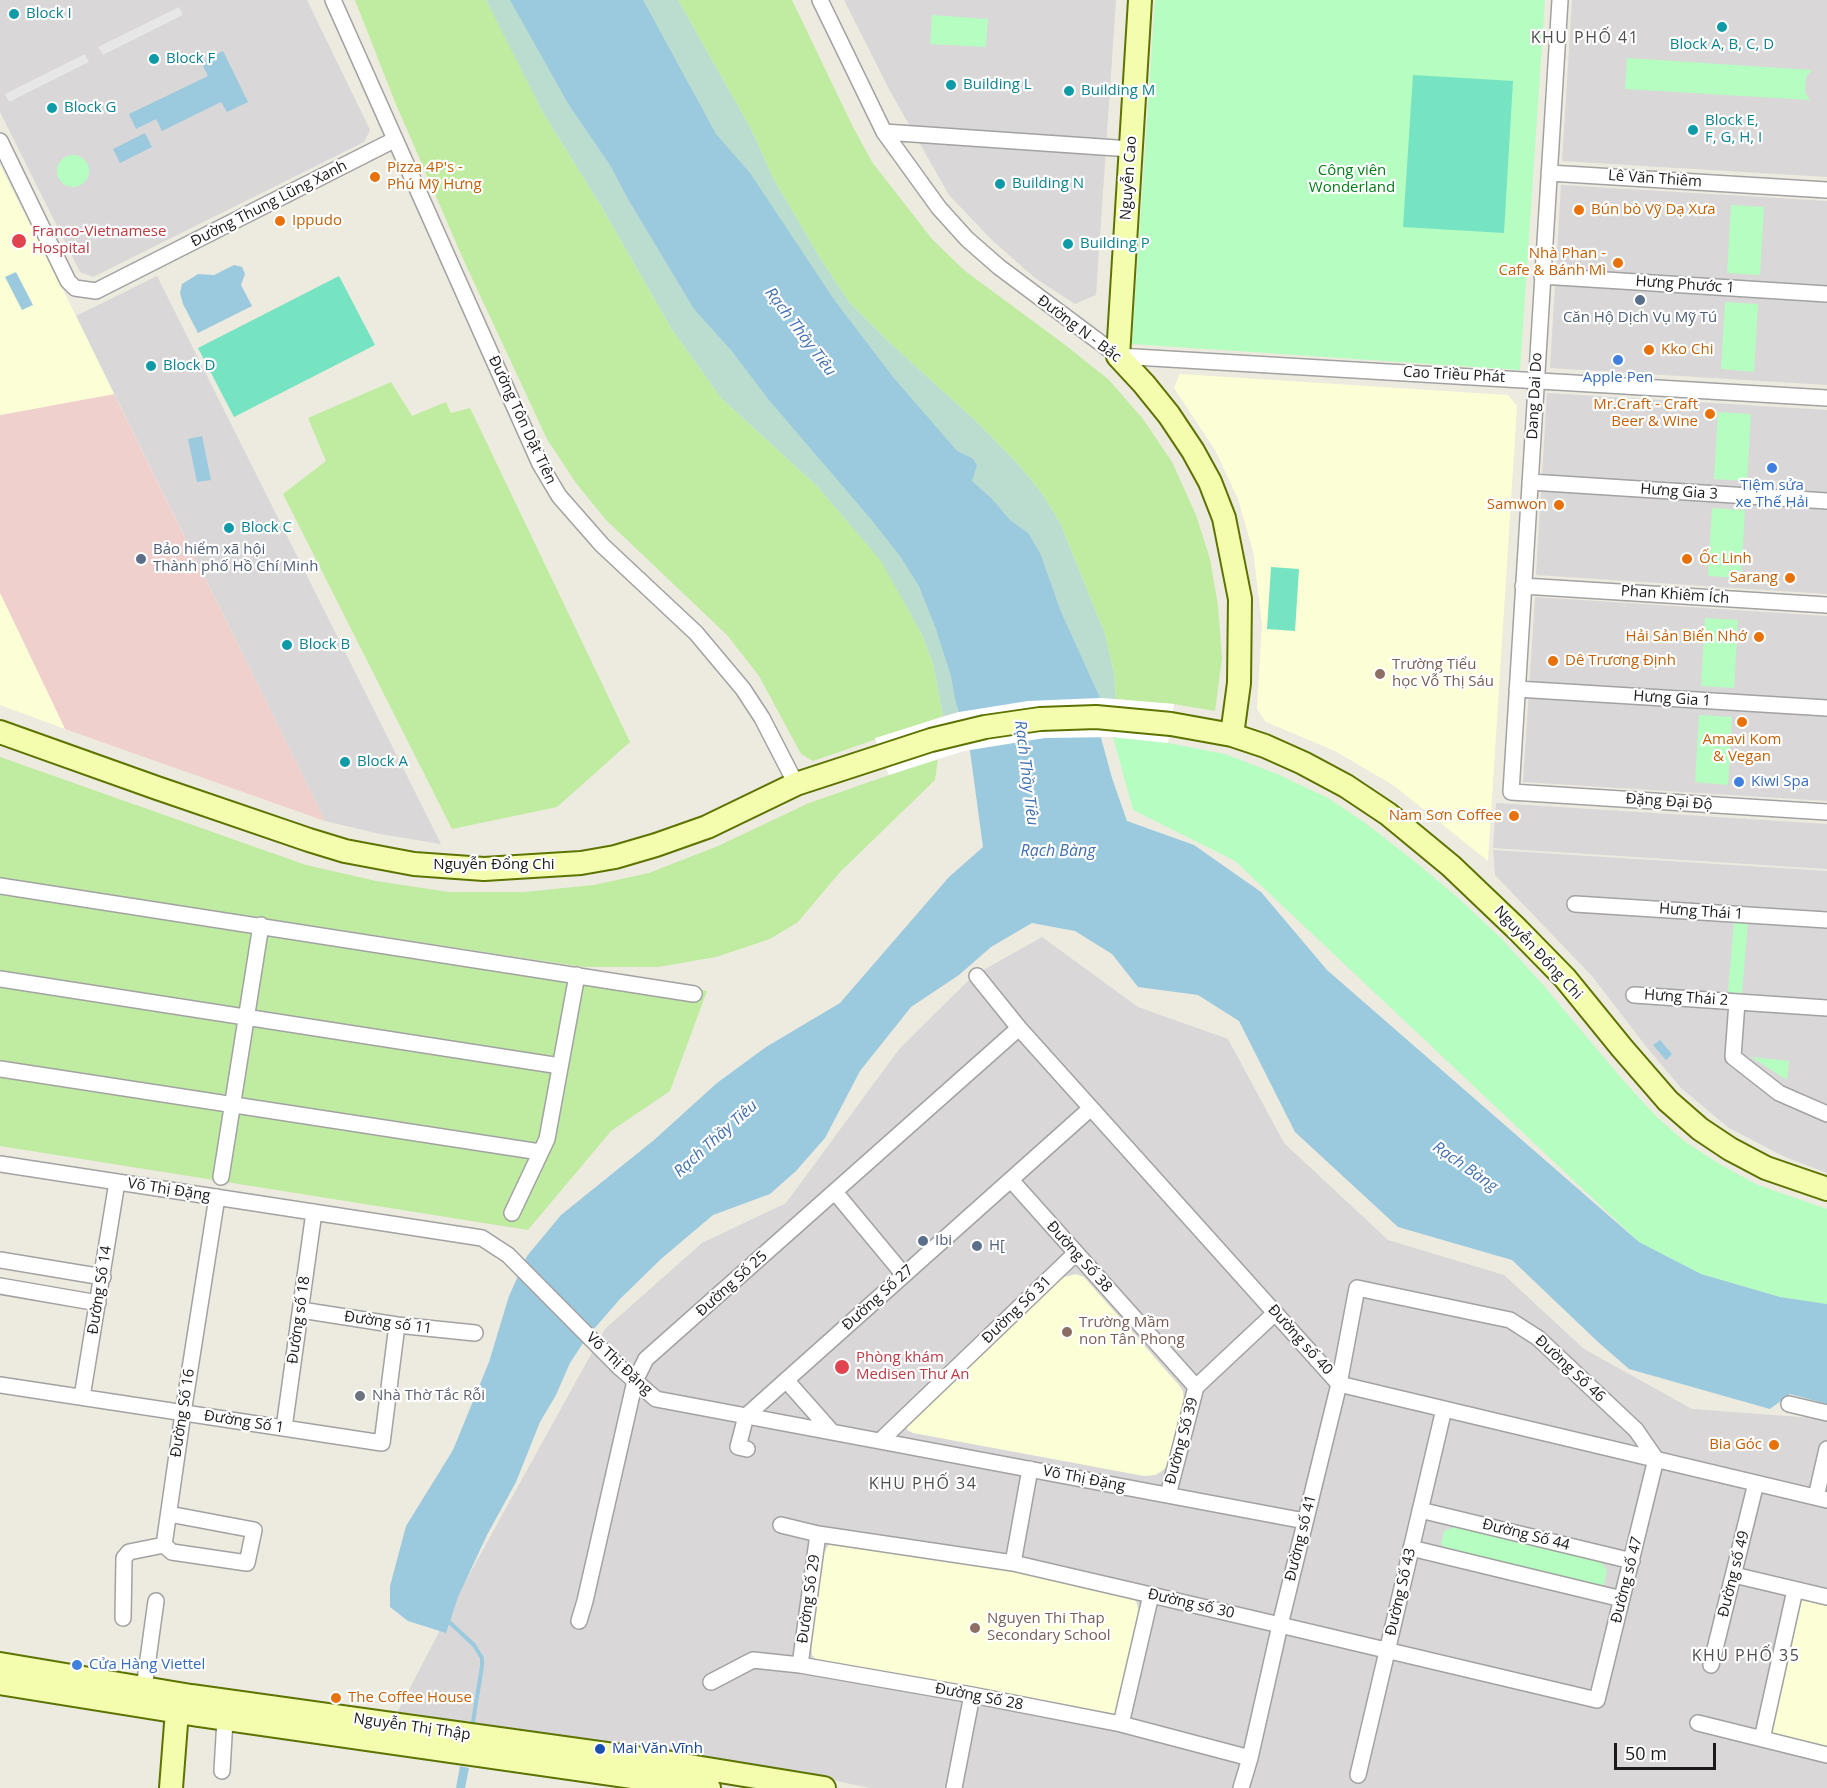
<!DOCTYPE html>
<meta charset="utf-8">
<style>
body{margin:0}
#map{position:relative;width:1827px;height:1788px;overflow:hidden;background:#edeadf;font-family:"Open Sans",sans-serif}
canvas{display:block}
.scale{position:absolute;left:1614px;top:1743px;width:102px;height:27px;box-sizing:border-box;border:3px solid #1b1b1b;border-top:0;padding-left:8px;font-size:18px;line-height:21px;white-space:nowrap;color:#1b1b1b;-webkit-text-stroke:4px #fff;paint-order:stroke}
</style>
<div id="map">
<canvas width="1827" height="1788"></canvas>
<div class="scale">50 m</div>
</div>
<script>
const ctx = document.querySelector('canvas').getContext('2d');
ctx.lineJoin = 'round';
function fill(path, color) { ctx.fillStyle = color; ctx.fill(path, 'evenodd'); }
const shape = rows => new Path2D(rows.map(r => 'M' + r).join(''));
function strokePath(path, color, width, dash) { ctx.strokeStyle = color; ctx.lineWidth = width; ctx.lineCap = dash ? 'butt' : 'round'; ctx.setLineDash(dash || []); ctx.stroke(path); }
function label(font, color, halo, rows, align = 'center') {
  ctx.font = font + ' "Open Sans",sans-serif'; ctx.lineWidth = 4.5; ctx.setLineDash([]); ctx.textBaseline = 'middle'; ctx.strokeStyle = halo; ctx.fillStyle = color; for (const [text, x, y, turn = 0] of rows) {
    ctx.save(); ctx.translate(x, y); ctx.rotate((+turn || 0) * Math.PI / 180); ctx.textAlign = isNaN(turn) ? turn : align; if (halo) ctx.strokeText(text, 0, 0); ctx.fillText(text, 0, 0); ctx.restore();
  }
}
fill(shape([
 [0,0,307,0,370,130,364,142,93,277,80,272,0,112],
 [844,0,1116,0,1096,295,1075,304,1035,278,992,240,949,195,890,91],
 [1572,0,1827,0,1827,177,1562,161],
 [1561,185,1827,201,1827,385,1550,368],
 [157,276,441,844,380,834,325,821,76,316],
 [1547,393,1827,410,1827,594,1536,575],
 [1535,597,1827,616,1827,801,1523,782],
 [1496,803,1827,824,1827,869,1493,848],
 [1493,850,1827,871,1827,1173,1785,1157,1729,1128,1681,1088,1645,1045,1592,976,1495,875],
 [1042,937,1138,1007,1228,1039,1284,1143,1388,1240,1504,1275,1584,1349,1692,1409,1827,1419,1827,1788,870,1788,827,1779,396,1715,464,1584,605,1329,702,1243,786,1203,900,1048,973,976]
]), '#d9d7d7');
fill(shape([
 [114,394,325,821,65,729,0,593,0,415]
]), '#f0d0cc');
fill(shape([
 [0,165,76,316,114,394,0,415],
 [1180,374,1508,395,1517,406,1488,861,1393,785,1335,751,1266,722,1257,709,1262,624,1253,551,1238,499,1215,450,1174,388],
 [0,593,65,729,0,705],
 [1076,1274,1084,1277,1178,1384,1183,1391,1184,1401,1167,1466,1162,1471,1155,1475,1144,1476,913,1433,907,1430,906,1423,910,1416,1058,1281,1064,1277],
 [839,1541,1013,1571,1129,1597,1136,1601,1139,1611,1119,1708,1114,1715,818,1662,812,1655,811,1645,824,1553,829,1544],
 [1802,1597,1827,1603,1827,1746,1770,1732]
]), '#fcffd6');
fill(shape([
 [355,0,486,0,503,30,542,111,601,206,671,328,721,398,817,486,881,560,922,635,933,664,943,716,813,761,801,754,759,676,727,635,606,520,576,483,547,439,464,261,395,102],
 [678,0,792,0,851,123,872,162,932,239,965,271,1064,344,1109,380,1143,419,1172,462,1196,515,1210,559,1218,606,1222,658,1215,711,1174,704,1116,699,1114,673,1105,634,1060,523,1043,495,1018,464,978,423,890,343,849,302,820,258,773,178,751,129],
 [391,382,412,416,446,402,451,413,470,408,630,742,557,807,452,829,283,494,326,461,308,418],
 [0,757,306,865,376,881,449,892,524,892,594,885,649,873,718,846,809,803,938,758,935,780,840,872,798,922,770,939,716,957,658,967,583,967,64,888,707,991,670,1091,611,1131,528,1230,0,1146]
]), '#bfeca0');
fill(shape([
 [486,0,532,0,951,626,959,712,943,716,933,664,922,635,881,561,817,486,721,398,671,328,601,206,542,111],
 [610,0,678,0,751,129,773,178,820,258,849,302,890,343,978,423,1018,464,1043,495,1060,523,1105,634,1114,673,1116,699,1100,698]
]), '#baddd0');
fill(shape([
 [1155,0,1545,0,1520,370,1132,344],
 [932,15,988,19,986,47,930,44],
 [1627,58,1812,70,1806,77,1805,92,1810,100,1625,89],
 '57 171a16 16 0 1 1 32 0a16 16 0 1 1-32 0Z',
 [1731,205,1764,207,1760,275,1727,273],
 [1725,302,1758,304,1754,372,1721,369],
 [1718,412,1751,414,1747,481,1714,479],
 [1712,508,1745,510,1741,578,1708,576],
 [1705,618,1738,620,1734,688,1701,686],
 [1699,715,1732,717,1728,785,1695,782],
 [1113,737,1168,743,1225,754,1277,774,1328,798,1364,822,1413,860,1456,896,1502,939,1544,986,1622,1079,1656,1116,1684,1141,1721,1165,1758,1185,1827,1209,1827,1304,1780,1297,1701,1274,1639,1242,1235,861,1133,810],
 [1734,920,1748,921,1742,993,1728,992],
 [1751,1057,1789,1061,1787,1080],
 [1454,1527,1600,1561,1607,1570,1604,1585,1594,1587,1449,1552,1441,1544,1444,1531]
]), '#b6fdc2');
fill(shape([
 [1413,75,1513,81,1504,233,1403,227],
 [339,276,375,345,234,417,198,348],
 [1271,567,1299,569,1295,631,1267,629]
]), '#76e3c2');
fill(shape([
 [179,7,183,15,103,55,98,47],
 [85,54,89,62,9,102,5,94]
]), '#e7e7e7');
fill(shape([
 [510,0,643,0,716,134,750,173,835,301,893,377,957,451,972,458,977,465,972,481,992,499,1010,520,1028,533,1040,553,1061,612,1100,698,1101,738,1112,778,1127,821,1194,845,1261,892,1327,970,1639,1242,1701,1274,1780,1297,1827,1304,1827,1404,1790,1394,1770,1409,1629,1369,1598,1342,1512,1260,1398,1227,1295,1132,1239,1021,1198,995,1138,987,1112,954,1075,931,1032,923,991,947,959,975,911,1007,860,1071,825,1138,796,1171,770,1194,713,1215,661,1259,620,1299,587,1337,570,1363,556,1395,540,1422,516,1482,487,1535,458,1597,446,1633,408,1621,390,1607,390,1586,406,1526,453,1450,489,1362,509,1296,527,1256,561,1215,654,1140,717,1083,766,1047,840,1003,949,877,983,847,970,751,955,699,951,676,936,629,919,586,900,556,870,518,769,400,731,350,694,309,628,199,610,165,569,105],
 [223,51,248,102,227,112,221,102,162,131,156,119,136,129,129,114,208,76,201,62],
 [145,133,152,147,120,163,113,149],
 [234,265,242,267,245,274,241,285,252,306,198,333,183,304,180,293,182,284,198,274,214,275],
 [16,272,33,305,22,310,5,277],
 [202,436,211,480,197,482,188,439],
 [1660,1040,1672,1054,1666,1060,1653,1045],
 [460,1766,469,1768,465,1788,456,1788]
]), '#9bcadf');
fill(shape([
 [1100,698,1174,704,1168,743,1113,737,1045,738,964,751,889,775,875,738,959,712,1028,701]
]), '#fff');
strokePath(shape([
 [446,1619,474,1645,482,1658,482,1666,472,1728]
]), '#9bcadf', 4);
const street = shape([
 [333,0,540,464,559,496,602,545,696,633,743,689,762,718,796,784],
 [820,0,884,132,939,208,967,239,999,267,1118,356,1827,398],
 [1560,0,1511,792,1827,812],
 [884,132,1131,149],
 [0,141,68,281,75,288,96,291,394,140],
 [1549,173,1827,190],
 [1542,276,1827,294],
 [1530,482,1827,501],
 [1523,586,1827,605],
 [1517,689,1827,708],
 [0,886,694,994],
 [1575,904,1827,920],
 [977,976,1019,1028,1339,1384,1827,1500],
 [0,979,560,1066],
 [1634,995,1827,1008],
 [1737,1002,1733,1057,1779,1093,1827,1114],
 [0,1069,540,1152],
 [0,1164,482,1238,508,1255,619,1367,656,1399,1305,1521],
 [221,1177,261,925],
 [1011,1180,1196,1387],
 [835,1192,904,1275],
 [512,1213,547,1139,577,975],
 [0,1260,103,1277],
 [0,1286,98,1303],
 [301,1310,397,1325,475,1333],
 [786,1380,832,1432],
 [0,1385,382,1443,397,1325],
 [82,1397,117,1182],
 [1789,1404,1827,1413],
 [284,1428,314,1212],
 [880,1441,1076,1253],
 [747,1449,738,1447,746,1416,1091,1108],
 [1168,1495,1196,1387,1275,1313],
 [1816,1497,1827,1449],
 [1420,1510,1632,1561],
 [169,1514,254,1530,247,1563,172,1552,164,1545,183,1413,217,1197],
 [781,1525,818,1534,1013,1563,1151,1595,1280,1625,1597,1700,1656,1459,1636,1430,1538,1338,1510,1320,1357,1288,1339,1384,1280,1625,1250,1758,1241,1788],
 [1411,1548,1622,1599],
 [1013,1563,1030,1469],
 [1734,1575,1827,1597],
 [123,1618,124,1558,129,1552,164,1545],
 [579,1621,585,1601,635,1381,646,1359,1019,1028],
 [800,1665,818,1534],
 [1711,1665,1756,1483],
 [711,1682,753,1660,800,1665,972,1695,1121,1724,1250,1758],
 [144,1688,156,1601],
 [1698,1723,1827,1755],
 [1121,1724,1151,1595],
 [1762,1739,1795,1590],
 [222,1771,225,1719],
 [1358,1775,1444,1409],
 [954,1788,972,1695]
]);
const secondary = shape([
 [1140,0,1118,356,1144,384,1169,415,1193,451,1210,482,1224,518,1240,599,1239,683,1232,735],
 [0,732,157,788,309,840,345,851,414,864,484,869,581,863,615,857,656,845,707,827,796,784,931,740,985,727,1040,719,1096,717,1171,724,1232,735,1265,746,1303,763,1346,786,1388,814,1451,866,1517,929,1565,978,1622,1048,1668,1101,1700,1129,1730,1149,1766,1168,1827,1189],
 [0,1664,191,1696,671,1763,824,1788],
 [0,1683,198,1715,709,1788],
 [171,1788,178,1698]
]);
strokePath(street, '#a2a2a2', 18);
strokePath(secondary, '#5d7300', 26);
strokePath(street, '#fff', 15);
strokePath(secondary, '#f3fdad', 22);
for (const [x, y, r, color] of [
 [14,14,6,"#0f9aa8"],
 [1722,27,6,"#0f9aa8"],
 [154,59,6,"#0f9aa8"],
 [951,85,6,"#0f9aa8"],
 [1069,91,6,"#0f9aa8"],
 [52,108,6,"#0f9aa8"],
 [1693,130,6,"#0f9aa8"],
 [375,177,6,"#e8710a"],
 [1000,184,6,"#0f9aa8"],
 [1579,210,6,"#e8710a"],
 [280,221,6,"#e8710a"],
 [19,241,8,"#e0444e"],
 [1068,244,6,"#0f9aa8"],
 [1618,263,6,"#e8710a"],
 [1640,300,6,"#5c6f8a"],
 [1649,350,6,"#e8710a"],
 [1618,360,6,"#3f7fe0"],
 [151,366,6,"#0f9aa8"],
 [1710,414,6,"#e8710a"],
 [1772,468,6,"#3f7fe0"],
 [1559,505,6,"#e8710a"],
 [229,528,6,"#0f9aa8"],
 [141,559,6,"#5c6f8a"],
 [1687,559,6,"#e8710a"],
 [1790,578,6,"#e8710a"],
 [1759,637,6,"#e8710a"],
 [287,645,6,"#0f9aa8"],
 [1553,661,6,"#e8710a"],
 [1380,674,6,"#8d6e63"],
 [1742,722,6,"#e8710a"],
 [345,762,6,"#0f9aa8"],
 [1739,782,6,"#3f7fe0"],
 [1514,816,6,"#e8710a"],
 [923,1241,6,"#5c6f8a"],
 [977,1246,6,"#5c6f8a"],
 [1067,1332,6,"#8d6e63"],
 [842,1367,8,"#e0444e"],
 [360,1396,6,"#6b7280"],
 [1774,1445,6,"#e8710a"],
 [975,1628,6,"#8d6e63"],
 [77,1665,6,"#3f7fe0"],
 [336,1698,6,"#e8710a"],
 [600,1749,6,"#1a4fb4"]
]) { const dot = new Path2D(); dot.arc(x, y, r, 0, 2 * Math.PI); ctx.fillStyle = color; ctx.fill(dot); strokePath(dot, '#fff', 2); }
label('15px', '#0d838f', '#fff', [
 ["Block I",26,14],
 ["Block A, B, C, D",1722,45,"center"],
 ["Block F",166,59],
 ["Building L",963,85],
 ["Building M",1081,91],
 ["Block G",64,108],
 ["Block E,",1705,121],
 ["F, G, H, I",1705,138],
 ["Building N",1012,184],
 ["Building P",1080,244],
 ["Block D",163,366],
 ["Block C",241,528],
 ["Block B",299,645],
 ["Block A",357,762]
], 'left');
label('15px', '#c56008', '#fff', [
 ["Pizza 4P's -",387,168],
 ["Phú Mỹ Hưng",387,185],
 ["Bún bò Vỹ Dạ Xưa",1591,210],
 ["Ippudo",292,221],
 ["Nhà Phan -",1606,254,"right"],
 ["Cafe & Bánh Mì",1606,271,"right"],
 ["Kko Chi",1661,350],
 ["Mr.Craft - Craft",1698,405,"right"],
 ["Beer & Wine",1698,422,"right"],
 ["Samwon",1547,505,"right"],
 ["Ốc Linh",1699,559],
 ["Sarang",1778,578,"right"],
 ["Hải Sản Biển Nhớ",1747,637,"right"],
 ["Dê Trương Định",1565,661],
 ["Amavi Kom",1742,740,"center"],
 ["& Vegan",1742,757,"center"],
 ["Nam Sơn Coffee",1502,816,"right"],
 ["Bia Góc",1762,1445,"right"],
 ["The Coffee House",348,1698]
], 'left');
label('15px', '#047d18', '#fff', [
 ["Công viên",1352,171],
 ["Wonderland",1352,188]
]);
label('15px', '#1b1b1b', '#fff', [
 ["Nguyễn Cao",1129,178,-86],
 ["Lê Văn Thiêm",1655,179,4],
 ["Đường Thung Lũng Xanh",269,204,-27],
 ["Hưng Phước 1",1685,285,4],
 ["Đường N - Bắc",1079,329,37],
 ["Cao Triều Phát",1454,375,3],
 ["Dang Dai Do",1535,396,-87],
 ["Đường Tôn Dật Tiên",522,420,65],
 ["Hưng Gia 3",1679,492,4],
 ["Phan Khiêm Ích",1675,595,4],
 ["Hưng Gia 1",1672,699,4],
 ["Đặng Đại Độ",1669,802,4],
 ["Nguyễn Đổng Chi",494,865],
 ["Hưng Thái 1",1701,912,4],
 ["Nguyễn Đổng Chi",1538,953,47],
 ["Hưng Thái 2",1686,998,4],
 ["Võ Thị Đặng",169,1190,9],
 ["Đường Số 38",1079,1257,48],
 ["Đường Số 25",732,1284,-42],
 ["Đường Số 14",100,1290,-81],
 ["Đường Số 27",878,1298,-42],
 ["Đường Số 31",1017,1310,-44],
 ["Đường số 18",299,1320,-82],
 ["Đường số 11",388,1323,8],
 ["Đường số 40",1300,1340,48],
 ["Võ Thị Đặng",619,1364,43],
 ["Đường Số 46",1570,1369,43],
 ["Đường Số 16",183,1413,-81],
 ["Đường Số 1",244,1422,9],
 ["Đường Số 39",1182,1441,-75],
 ["Võ Thị Đặng",1084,1479,11],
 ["Đường Số 44",1526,1535,14],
 ["Đường số 41",1301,1538,-76],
 ["Đường số 49",1734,1574,-76],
 ["Đường số 47",1627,1580,-76],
 ["Đường Số 43",1401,1592,-77],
 ["Đường Số 29",809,1599,-82],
 ["Đường số 30",1191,1604,13],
 ["Đường Số 28",979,1697,11],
 ["Nguyễn Thị Thập",412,1727,8]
]);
label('15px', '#be3a42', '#fff', [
 ["Franco-Vietnamese",32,232],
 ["Hospital",32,249],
 ["Phòng khám",856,1358],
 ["Medisen Thư An",856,1375]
], 'left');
label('15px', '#4e5e75', '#fff', [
 ["Căn Hộ Dịch Vụ Mỹ Tú",1640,318,"center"],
 ["Bảo hiểm xã hội",153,550],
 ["Thành phố Hồ Chí Minh",153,567],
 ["Ibi",935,1241],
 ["H[",989,1246]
], 'left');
label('15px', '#366cbe', '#fff', [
 ["Apple Pen",1618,378],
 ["Tiệm sửa",1772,486],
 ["xe Thế Hải",1772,503],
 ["Kiwi Spa",1751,782,"left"],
 ["Cửa Hàng Viettel",89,1665,"left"]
]);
label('15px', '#785e54', '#fff', [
 ["Trường Tiểu",1392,665],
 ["học Vỗ Thị Sáu",1392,682],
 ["Trường Mầm",1079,1323],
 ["non Tân Phong",1079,1340],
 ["Nguyen Thi Thap",987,1619],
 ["Secondary School",987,1636]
], 'left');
label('15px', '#5b616d', '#fff', [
 ["Nhà Thờ Tắc Rỗi",372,1396]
], 'left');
label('15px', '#164399', '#fff', [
 ["Mai Văn Vĩnh",612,1749]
], 'left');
ctx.letterSpacing = '1.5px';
label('16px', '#4e4e4e', '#fff', [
 ["KHU PHỐ 41",1585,38],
 ["KHU PHỐ 34",923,1484],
 ["KHU PHỐ 35",1746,1656]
]);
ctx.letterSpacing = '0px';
label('italic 16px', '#4270af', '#fff', [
 ["Rạch Thầy Tiêu",800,332,53],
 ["Rạch Thầy Tiêu",1026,773,83],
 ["Rạch Bàng",1058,851],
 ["Rạch Thầy Tiêu",716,1139,-42],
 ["Rạch Bàng",1465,1167,35]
]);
</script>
